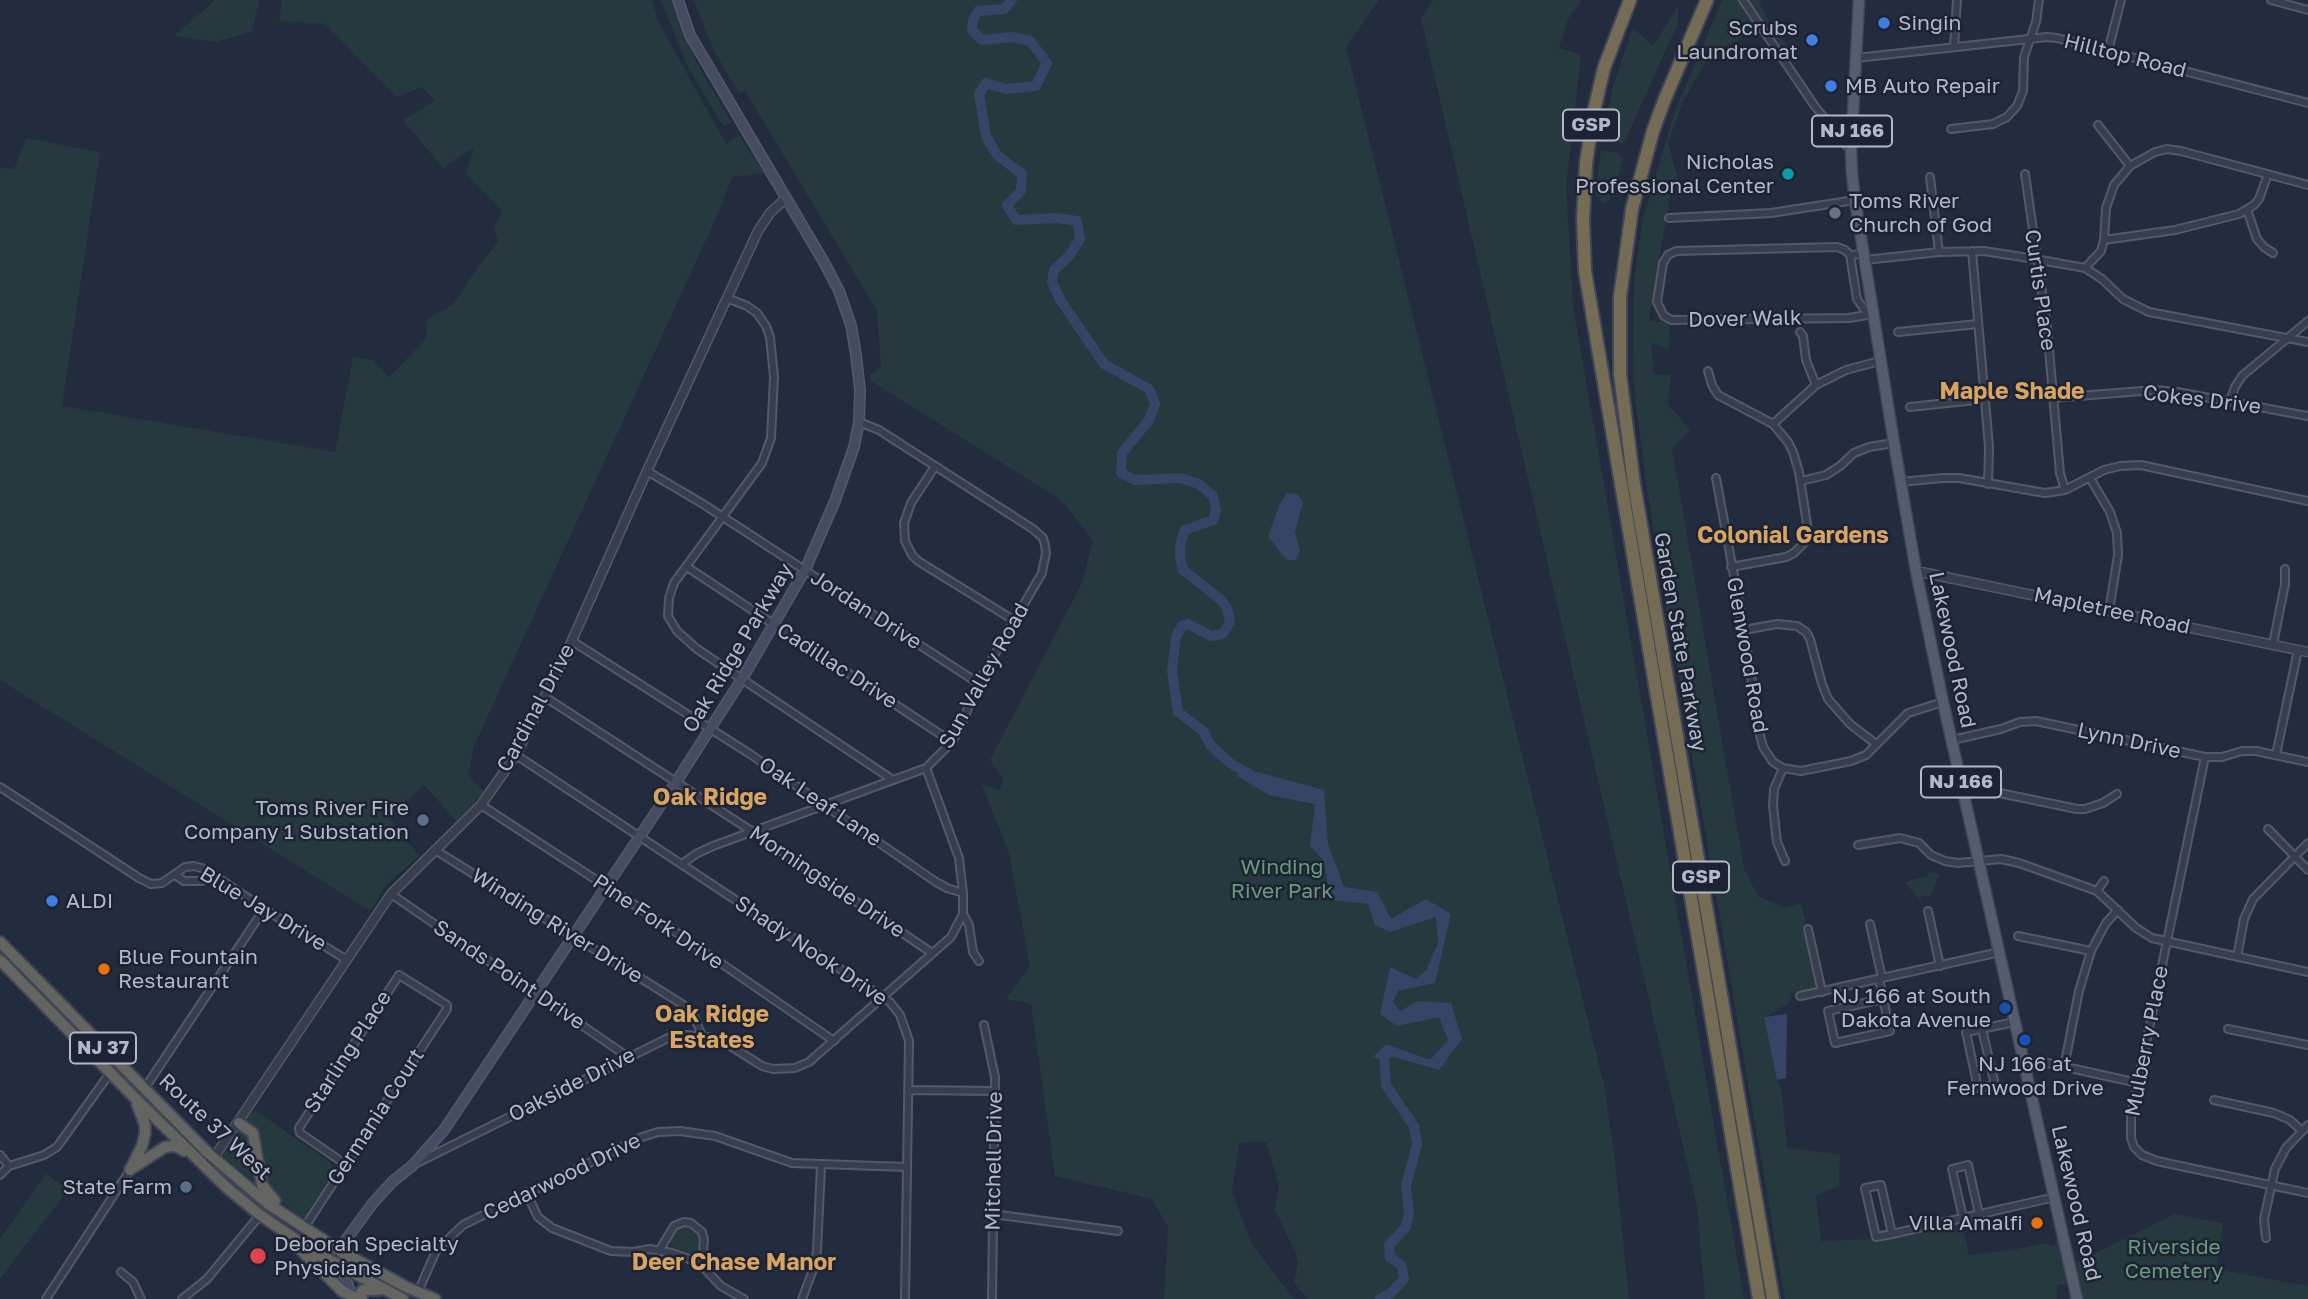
<!DOCTYPE html>
<style>
body{margin:0}
canvas{display:block;background:#232b3e}
</style>
<canvas width="2308" height="1299"></canvas>
<script>
const ctx = document.querySelector('canvas').getContext('2d');
ctx.lineJoin = 'round';
function fill(path, color) { ctx.fillStyle = color; ctx.fill(path, 'evenodd'); }
const shape = rows => new Path2D(rows.map(r => 'M' + r).join(''));
function strokePath(path, color, width, dash) { ctx.strokeStyle = color; ctx.lineWidth = width; ctx.lineCap = dash ? 'butt' : 'round'; ctx.setLineDash(dash || []); ctx.stroke(path); }
function label(font, color, halo, rows, align = 'center') {
  ctx.font = font + ' "Golos Text",sans-serif'; ctx.lineWidth = 5; ctx.setLineDash([]); ctx.textBaseline = 'middle'; ctx.strokeStyle = halo; ctx.fillStyle = color; for (const [text, x, y, turn = 0] of rows) {
    ctx.save(); ctx.translate(x, y); ctx.rotate((+turn || 0) * Math.PI / 180); ctx.textAlign = isNaN(turn) ? turn : align; if (halo) ctx.strokeText(text, 0, 0); ctx.fillText(text, 0, 0); ctx.restore();
  }
}
fill(shape([
 [215,0,259,0,252,32,215,42,174,36],
 [282,0,652,0,658,21,726,144,739,135,764,173,732,177,720,209,474,746,468,775,484,792,457,822,424,785,388,817,419,856,387,884,370,911,0,680,0,168,14,169,26,138,100,152,62,406,335,452,353,357,373,360,389,377,426,339,427,320,454,303,480,264,498,242,494,228,502,210,466,174,474,147,443,168,403,120,435,101,422,87,397,97,325,24,279,21],
 [661,0,671,0,696,62,732,123,723,126,687,65],
 [694,0,1379,0,1346,47,1604,1085,1615,1161,1629,1299,1308,1299,1294,1283,1298,1263,1295,1252,1275,1209,1279,1185,1266,1142,1239,1143,1232,1191,1251,1243,1294,1299,1164,1299,1168,1227,1152,1199,1055,1176,1031,1004,1006,999,1030,966,1009,854,982,784,1000,790,1003,778,990,760,1082,583,1093,540,1061,500,871,381,870,375,881,367,877,311,745,91,739,93,714,51],
 [1433,0,1582,0,1568,19,1559,48,1581,55,1566,186,1573,305,1744,1299,1705,1299,1697,1206,1421,18],
 [1722,0,1761,0,1760,5,1768,20,1796,57,1792,62,1762,19,1737,41,1712,51,1683,101,1668,143,1682,194,1670,196,1649,321,1670,323,1669,349,1651,343,1654,374,1671,375,1668,404,1690,430,1672,448,1744,869,1758,896,1784,908,1801,904,1806,922,1801,929,1806,937,1817,988,1790,994,1791,1002,1765,1017,1777,1080,1781,1087,1787,1148,1840,1154,1839,1186,1816,1196,1821,1241,1898,1238,1962,1223,1969,1255,2013,1250,2043,1243,2053,1246,2059,1239,2069,1284,2057,1285,2057,1299,1785,1299,1647,490,1633,380,1634,279,1643,219,1674,114],
 [1678,6,1678,23,1624,143,1601,142,1613,86,1633,28,1653,46],
 [1601,151,1616,152,1623,158,1614,195,1604,204,1595,194],
 [1929,872,1939,874,1931,896,1921,896,1921,902,1905,882,1928,876],
 [253,1109,252,1114,255,1110,331,1163,333,1172,307,1217,301,1218,270,1192,247,1123,247,1118],
 [242,1130,248,1132,256,1183,223,1156,237,1133],
 [46,1174,68,1190,0,1279,0,1239],
 [2175,1214,2223,1223,2216,1269,2308,1286,2308,1299,2082,1299,2075,1263],
 [684,1225,691,1225,699,1232,701,1245,695,1254,690,1254,671,1246,669,1238,675,1229]
]), '#25393f');
fill(shape([
 [1287,493,1297,494,1303,502,1295,532,1300,551,1295,560,1288,560,1283,556,1268,536,1279,506],
 [1243,768,1324,790,1328,844,1344,887,1377,892,1391,919,1426,899,1451,914,1435,983,1398,991,1393,1002,1400,1011,1418,1001,1451,1003,1462,1039,1439,1070,1394,1057,1372,1058,1386,1044,1430,1060,1448,1040,1439,1017,1397,1026,1380,1014,1390,967,1416,979,1426,970,1438,943,1436,917,1390,932,1375,925,1368,904,1331,900,1323,860,1310,846,1315,804,1269,795,1237,776],
 [1787,1014,1786,1078,1777,1080,1764,1017]
]), '#374465');
strokePath(shape([
 [1012,0,1004,9,978,11,973,20,972,30,982,40,1012,37,1030,41,1047,63,1036,86,1006,89,986,83,979,94,986,136,997,155,1022,174,1021,191,1007,205,1016,220,1056,218,1077,221,1080,239,1069,256,1054,270,1052,282,1061,301,1104,364,1149,389,1155,404,1149,420,1122,453,1121,473,1135,480,1180,478,1199,484,1213,496,1216,510,1213,520,1185,530,1180,545,1180,558,1183,570,1220,599,1227,608,1230,622,1223,634,1211,636,1188,624,1182,626,1176,637,1172,671,1178,712,1203,731,1211,746,1230,763,1251,775],
 [1380,1299,1391,1293,1404,1279,1402,1266,1390,1257,1389,1245,1406,1227,1409,1213,1406,1186,1417,1144,1414,1126,1386,1085,1384,1057,1386,1053,1392,1052]
]), '#374465', 10);
const minor = shape([
 [1743,0,1814,105,1850,150],
 [2271,0,2308,10],
 [1954,47,1957,0],
 [2108,51,2121,0],
 [1856,58,2047,37,2057,38,2308,103],
 [2098,125,2130,166],
 [1951,129,1993,124,2007,117,2017,106,2023,91,2024,57,2036,22,2039,0],
 [2025,174,2047,327,2060,473,2065,490],
 [1930,177,1939,252],
 [2247,210,2257,239,2264,247,2273,253],
 [1669,218,1771,213,1855,200],
 [2104,240,2175,230,2239,214,2254,205,2259,199,2268,174],
 [1972,251,1989,447,1988,484],
 [1863,254,1850,255,1845,250,1837,247,1676,251,1668,255,1663,263,1657,302,1664,316,1672,320,1849,318,1873,314],
 [1850,255,1857,299,1868,315],
 [1865,260,1939,252,1984,251,2035,259,2085,268,2102,279,2123,299,2149,312,2308,342],
 [2085,268,2101,251,2104,240,2106,208,2114,185,2130,166,2155,152,2167,149,2181,151,2308,185],
 [727,298,747,306,757,313,766,326,770,337,774,377,771,438,762,463,674,583,669,598,668,616,677,631,697,649,893,780],
 [1800,332,1803,336,1806,360,1816,385],
 [1898,332,1978,324],
 [1708,371,1712,385,1718,395,1773,424,1788,442,1793,452,1799,472,1807,524,1804,543,1794,553,1786,557,1731,567],
 [2053,398,2155,390,2177,392,2308,416],
 [2230,401,2235,387,2242,376,2308,321],
 [1910,407,1985,399],
 [1773,424,1816,385,1846,370,1880,361],
 [934,468,911,503,904,523,905,541,912,555,918,561,1015,621],
 [647,471,703,504,978,683],
 [1716,478,1744,630,1760,735,1763,747,1773,762,1783,768,1801,771,1851,761,1866,755,1908,713,1943,702],
 [2090,478,2110,512,2117,533,2118,555,2109,611],
 [1801,481,1826,475,1840,466,1854,453,1869,447,1894,443],
 [1901,482,1942,478,1959,478,2045,493,2065,490,2104,470,2120,466,2141,465,2308,501],
 [687,567,952,742],
 [1744,630,1777,624,1797,626,1806,632,1810,639,1822,684,1828,699,1850,724,1876,744],
 [572,641,750,754,936,882,947,888,963,893],
 [2273,644,2285,584,2285,569],
 [545,697,753,832,932,953],
 [1952,740,2001,729,2020,722,2036,721,2205,757,2222,757,2242,751,2256,751,2308,762],
 [516,755,890,1002,900,1015,909,1041,905,1299],
 [2276,755,2298,650],
 [2205,757,2131,1116,2131,1138,2134,1147,2142,1155,2157,1161,2308,1193],
 [926,768,959,858,963,893,963,914,969,925,973,952,979,961],
 [1783,768,1774,789,1773,806,1777,842,1785,861],
 [0,787,139,878,151,884,162,883,185,867,194,866,205,869,264,909,347,960],
 [1964,792,1985,790,2077,809,2085,809,2103,803,2117,794],
 [481,805,667,926,834,1041],
 [2268,829,2308,870],
 [1858,845,1900,838,1919,843,1931,855,1945,861,1958,863,2001,859,2019,863,2097,891,2136,928,2152,938,2308,972],
 [435,850,682,1004,694,1016,702,1036],
 [682,864,696,854,713,846,926,768,952,742,961,726,978,683,1042,573,1046,553,1045,545,1043,538,1033,529,879,430,859,422],
 [175,875,184,881,202,881,217,877],
 [2097,891,2104,881],
 [391,894,628,1057],
 [1928,911,1940,966],
 [1870,924,1882,978],
 [1808,929,1822,992],
 [2018,936,2091,951],
 [2237,957,2244,919,2253,899,2308,843],
 [1879,979,1890,1031,1835,1043,1828,1011,1883,999],
 [1800,996,2000,952],
 [984,1025,995,1077,992,1299],
 [1982,1029,1995,1085,1978,1088,1966,1032,2015,1022],
 [2228,1029,2308,1045],
 [2024,1063,2043,1062,2138,1083],
 [2064,1067,2079,991,2091,951,2106,923,2118,910],
 [145,1088,264,909],
 [908,1090,995,1091],
 [2214,1100,2274,1113,2290,1120,2302,1131],
 [0,1155,9,1166],
 [417,1163,672,1036,685,1035,715,1038,732,1047,762,1066,773,1069,795,1068,809,1062,951,937,963,914],
 [0,1175,9,1166,44,1155,57,1147,110,1073],
 [526,1192,538,1217,552,1228,611,1251,633,1252,650,1249,672,1253,692,1260,702,1266,721,1286,744,1299],
 [993,1214,1118,1231],
 [1963,1218,1952,1169,1968,1165,1979,1214],
 [304,1228,447,1009,447,1005,399,975,299,1128,300,1133,345,1164],
 [1892,1234,1881,1185,1865,1188,1876,1237,1892,1234,1963,1218,2055,1197],
 [2266,1238,2264,1219,2275,1169,2286,1148,2308,1125],
 [659,1251,674,1226,684,1222,691,1223,702,1232,704,1239,702,1266],
 [121,1272,133,1282,141,1299],
 [418,1292,436,1251,463,1225,642,1137,658,1132,680,1131,715,1136,792,1163,907,1167],
 [46,1299,130,1170],
 [182,1299,207,1279,260,1215],
 [802,1299,814,1267,817,1251,821,1166]
]);
const tertiary = shape([
 [1916,571,2308,652],
 [207,1168,391,894,481,805,516,755,566,654,647,471,758,231,770,213,785,199]
]);
const secondary = shape([
 [354,1296,349,1289,342,1267,342,1252,345,1241,373,1203,392,1182,412,1166,444,1130,676,782,742,679,805,570,835,501,854,447,859,422,860,390,856,355,851,325,839,291,825,264,690,35,678,0]
]);
const primary = shape([
 [1859,0,1851,151,1852,174,1855,200,1894,443,1916,571,1943,702,2077,1299]
]);
const trunk = shape([
 [0,942,208,1153,267,1203,342,1252,406,1287,435,1299],
 [0,960,135,1098,226,1187,260,1215,314,1252,403,1299],
 [239,1123,253,1133,262,1185,275,1201],
 [134,1167,165,1147,175,1146,184,1151],
 [130,1170,142,1146,145,1134,145,1125,137,1104],
 [294,1243,342,1291,354,1297],
 [362,1299,361,1293,363,1290,379,1290]
]);
const motorway = shape([
 [1630,0,1604,68,1593,115,1586,164,1583,219,1585,271,1759,1299],
 [1707,0,1664,101,1653,131,1632,209,1620,297,1620,374,1634,484,1773,1299]
]);
strokePath(minor, '#535969', 10);
strokePath(tertiary, '#535969', 11);
strokePath(secondary, '#535969', 12);
strokePath(primary, '#414757', 13);
strokePath(trunk, '#404656', 14);
strokePath(motorway, '#404656', 16);
strokePath(minor, '#383e4e', 6);
strokePath(tertiary, '#383e4e', 8);
strokePath(secondary, '#454c61', 9);
strokePath(primary, '#555c6e', 10);
strokePath(trunk, '#646461', 10);
strokePath(motorway, '#746c54', 12);
for (const [x, y, r, color] of [
 [1884,23,7,"#3f7fe0"],
 [1812,40,7,"#3f7fe0"],
 [1831,86,7,"#3f7fe0"],
 [1788,174,7,"#0f9aa8"],
 [1835,213,7,"#6b7280"],
 [423,820,7,"#5c6f8a"],
 [52,901,7,"#3f7fe0"],
 [104,969,7,"#e8710a"],
 [2005,1008,7,"#1a4fb4"],
 [2025,1040,7,"#1a4fb4"],
 [186,1187,7,"#5c6f8a"],
 [2037,1223,7,"#e8710a"],
 [258,1256,9,"#e0444e"]
]) { const dot = new Path2D(); dot.arc(x, y, r, 0, 2 * Math.PI); ctx.fillStyle = color; ctx.fill(dot); strokePath(dot, '#1d2333', 2.5); }
for (const [x, y, w] of [
 [1591,125,56],
 [1852,131,80],
 [1961,782,80],
 [1701,877,56],
 [103,1048,66]
]) { const box = new Path2D(); box.roundRect(x - w / 2, y - 15.5, w, 31, 5); ctx.fillStyle = '#1d2333'; ctx.fill(box); strokePath(box, '#b3b9c9', 2); }
label('bold 19px', '#b3b9c9', null, [
 ["GSP",1591,125],
 ["NJ 166",1852,131],
 ["NJ 166",1961,782],
 ["GSP",1701,877],
 ["NJ 37",103,1048]
]);
label('21px', '#b3b9c9', '#1d2333', [
 ["Singin",1898,23],
 ["Scrubs",1798,28,"right"],
 ["Laundromat",1798,52,"right"],
 ["MB Auto Repair",1845,86],
 ["Nicholas",1774,162,"right"],
 ["Professional Center",1774,186,"right"],
 ["Toms River",1849,201],
 ["Church of God",1849,225],
 ["Toms River Fire",409,808,"right"],
 ["Company 1 Substation",409,832,"right"],
 ["ALDI",66,901],
 ["Blue Fountain",118,957],
 ["Restaurant",118,981],
 ["NJ 166 at South",1991,996,"right"],
 ["Dakota Avenue",1991,1020,"right"],
 ["NJ 166 at",2025,1064,"center"],
 ["Fernwood Drive",2025,1088,"center"],
 ["State Farm",172,1187,"right"],
 ["Villa Amalfi",2023,1223,"right"],
 ["Deborah Specialty",274,1244],
 ["Physicians",274,1268]
], 'left');
label('21px', '#b3b9c9', '#1d2333', [
 ["Hilltop Road",2125,56,14],
 ["Curtis Place",2040,290,82],
 ["Dover Walk",1745,319,-1],
 ["Cokes Drive",2202,400,7],
 ["Jordan Drive",866,610,33],
 ["Mapletree Road",2112,611,12],
 ["Garden State Parkway",1680,642,80],
 ["Oak Ridge Parkway",738,648,-59],
 ["Lakewood Road",1952,650,78],
 ["Glenwood Road",1747,655,80],
 ["Cadillac Drive",837,666,33],
 ["Sun Valley Road",984,676,-61],
 ["Cardinal Drive",536,708,-62],
 ["Lynn Drive",2129,741,12],
 ["Oak Leaf Lane",820,802,34],
 ["Morningside Drive",827,882,34],
 ["Blue Jay Drive",263,909,31],
 ["Pine Fork Drive",658,922,34],
 ["Winding River Drive",557,926,32],
 ["Shady Nook Drive",811,951,34],
 ["Sands Point Drive",509,975,34],
 ["Mulberry Place",2147,1041,-79],
 ["Starling Place",348,1052,-57],
 ["Oakside Drive",572,1085,-27],
 ["Germania Court",376,1117,-57],
 ["Route 37 West",215,1127,43],
 ["Mitchell Drive",994,1161,-89],
 ["Cedarwood Drive",562,1177,-26],
 ["Lakewood Road",2076,1203,77]
]);
label('21px', '#6a9b7c', '#1d2333', [
 ["Winding",1282,867],
 ["River Park",1282,891],
 ["Riverside",2174,1247],
 ["Cemetery",2174,1271]
]);
label('bold 23px', '#d7a461', '#1d2333', [
 ["Maple Shade",2012,392],
 ["Colonial Gardens",1793,536],
 ["Oak Ridge",710,798],
 ["Oak Ridge",712,1015],
 ["Estates",712,1041],
 ["Deer Chase Manor",734,1263]
]);
</script>
